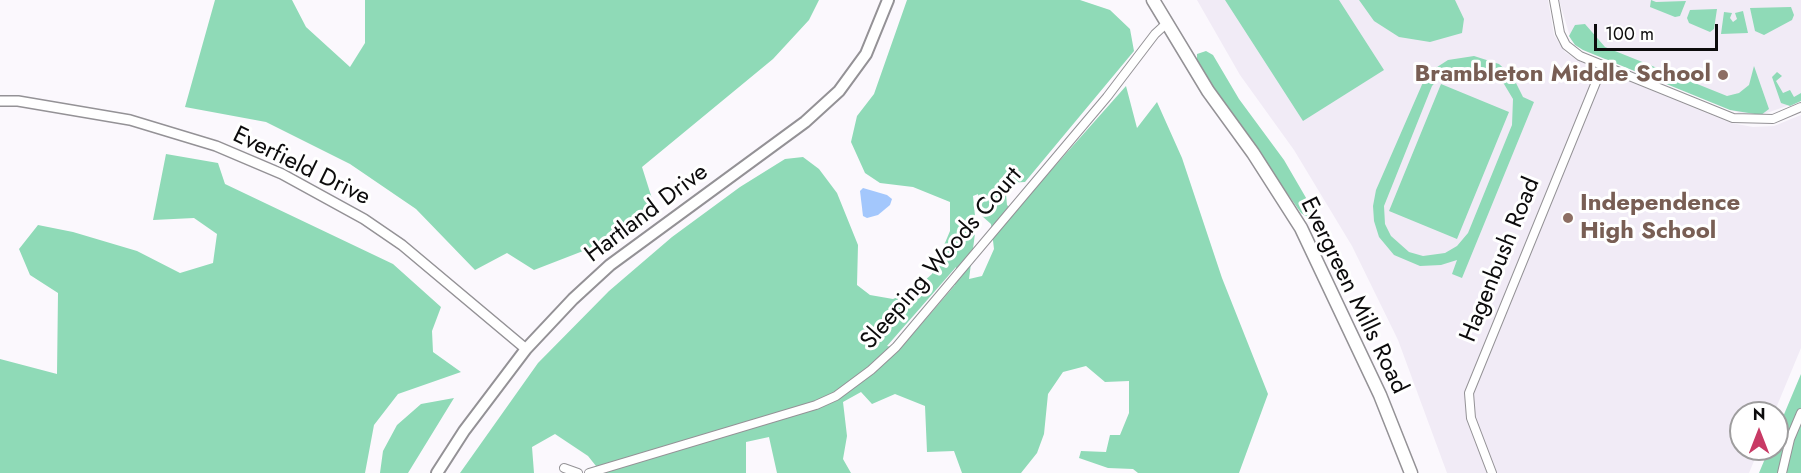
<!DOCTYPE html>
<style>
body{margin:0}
#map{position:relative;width:1801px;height:473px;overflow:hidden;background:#fbf8fd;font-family:Jost,sans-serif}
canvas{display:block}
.north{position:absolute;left:1729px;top:401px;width:60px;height:60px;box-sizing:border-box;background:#fff;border:2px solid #9e9d9e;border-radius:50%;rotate:0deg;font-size:16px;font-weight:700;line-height:24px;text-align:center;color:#0c0b0c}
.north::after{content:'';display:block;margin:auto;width:21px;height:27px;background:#c83a65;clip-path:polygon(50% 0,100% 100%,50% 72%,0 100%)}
.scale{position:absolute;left:1594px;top:24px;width:124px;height:27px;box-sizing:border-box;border:3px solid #0c0b0c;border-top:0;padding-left:8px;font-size:18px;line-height:21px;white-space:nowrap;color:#0c0b0c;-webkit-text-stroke:4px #fff;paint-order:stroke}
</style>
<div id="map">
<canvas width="1801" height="473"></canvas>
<div class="north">N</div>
<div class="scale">100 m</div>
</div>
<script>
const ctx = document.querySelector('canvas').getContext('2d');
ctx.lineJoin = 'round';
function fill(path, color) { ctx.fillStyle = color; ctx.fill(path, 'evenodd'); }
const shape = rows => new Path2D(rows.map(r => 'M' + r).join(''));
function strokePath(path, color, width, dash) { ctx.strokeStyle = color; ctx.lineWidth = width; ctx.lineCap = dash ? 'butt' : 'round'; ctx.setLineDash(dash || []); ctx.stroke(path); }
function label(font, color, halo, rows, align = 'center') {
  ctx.font = font + ' Jost,sans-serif'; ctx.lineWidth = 6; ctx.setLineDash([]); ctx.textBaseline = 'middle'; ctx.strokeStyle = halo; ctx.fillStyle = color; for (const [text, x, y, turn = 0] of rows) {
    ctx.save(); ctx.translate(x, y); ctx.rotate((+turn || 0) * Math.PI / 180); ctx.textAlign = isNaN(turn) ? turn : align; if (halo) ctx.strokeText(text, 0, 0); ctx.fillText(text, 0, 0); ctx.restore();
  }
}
fill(shape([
 [1197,0,1548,0,1554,35,1565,52,1577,60,1731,123,1753,127,1774,126,1801,115,1801,348,1774,413,1741,413,1741,449,1759,449,1749,473,1447,473,1398,340,1352,246,1294,150,1240,75],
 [1559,0,1801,0,1801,101,1761,115,1739,113,1583,50,1571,40]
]), '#f1ebf6');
fill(shape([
 [215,0,292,0,306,27,350,67,365,43,365,0,819,0,809,20,773,59,642,167,654,205,596,246,534,270,507,253,475,270,416,209,350,164,266,122,185,107],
 [907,0,1080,0,1110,10,1130,29,1134,51,1025,182,1005,183,1007,205,1014,212,1126,86,1137,128,1157,102,1182,158,1222,278,1268,394,1239,473,1138,473,1133,469,1108,468,1079,458,1081,451,1106,452,1110,435,1120,435,1129,413,1129,381,1105,382,1086,366,1063,372,1048,394,1044,434,1037,453,1021,473,962,473,954,451,927,452,925,406,895,394,872,404,861,392,843,402,847,436,843,459,851,473,777,473,769,437,746,442,746,473,592,473,596,466,588,456,555,434,532,447,534,473,460,473,538,363,609,291,672,237,740,187,785,159,803,157,819,169,837,193,858,245,857,285,870,295,893,299,915,289,932,274,950,231,950,202,913,187,880,183,865,173,851,142,857,116,874,94],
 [978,194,982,216,991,224,994,249,982,276,969,279,976,226,973,196],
 [956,267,955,285,900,349,887,346],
 [1225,0,1339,0,1384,70,1303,121],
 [1359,0,1455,0,1464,19,1462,33,1430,42,1399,37,1374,21],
 [1651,0,1656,2,1686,1,1680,16,1675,17,1650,7],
 [1791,7,1794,15,1792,20,1764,35,1755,31,1750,8],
 [1717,9,1714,29,1710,32,1689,23,1687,18,1690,10],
 [1743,11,1748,33,1721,34,1724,12,1732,13,1730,18,1733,22,1737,19,1735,13],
 [1585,24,1605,47,1727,96,1739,93,1749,85,1754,66,1769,109,1761,115,1730,110,1583,50,1575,45,1569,36,1575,25],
 [1206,51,1213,55,1239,99,1284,160,1316,215,1312,220,1301,213,1213,87,1197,61,1197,54],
 [1474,56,1499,64,1513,77,1523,97,1534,102,1462,278,1452,274,1457,260,1441,265,1420,266,1394,255,1379,237,1374,221,1373,206,1376,190,1424,80,1431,71,1448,60],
 [1461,67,1482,69,1501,79,1513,99,1512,125,1468,233,1457,246,1445,253,1423,256,1409,252,1391,236,1385,224,1384,206,1432,86,1440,77],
 [1777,72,1782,76,1776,81,1783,93,1790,90,1794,97,1801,93,1801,101,1790,106,1781,103,1772,77],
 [1441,84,1509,112,1457,239,1389,211],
 [166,154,218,163,225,184,393,264,441,307,432,331,433,352,461,372,398,394,374,425,365,473,0,473,0,359,57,374,58,293,30,275,19,249,38,225,73,232,137,251,180,273,213,263,217,234,194,218,153,220],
 [1801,374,1801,473,1759,473,1769,449,1777,449,1777,431],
 [454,398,408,473,380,473,383,451,397,425,421,404]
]), '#8fdab7');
fill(shape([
 [863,188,887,195,892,199,890,205,878,215,867,218,863,216,860,191]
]), '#a3c7fc');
const minor = shape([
 [1554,0,1560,33,1566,45,1580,56,1733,118,1773,119,1801,107],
 [564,468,578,473],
 [589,473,816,405,836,396,871,370,896,347,1107,97,1155,34,1167,23],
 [1492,473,1471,418,1469,393,1603,65],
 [1782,473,1790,439,1801,413]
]);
const tertiary = shape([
 [0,101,18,101,130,120,216,146,282,174,364,219,402,245,526,349]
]);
const secondary = shape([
 [437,473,464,431,526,349,573,299,610,265,805,122,839,91,866,54,888,0]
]);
const primary = shape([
 [1153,0,1208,91,1253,153,1301,228,1380,395,1411,473]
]);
strokePath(minor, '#949296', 10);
strokePath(tertiary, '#949296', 12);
strokePath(secondary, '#949296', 14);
strokePath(primary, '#949296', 15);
strokePath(minor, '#fff', 8);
strokePath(tertiary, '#fff', 9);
strokePath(secondary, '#fff', 10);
strokePath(primary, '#fff', 12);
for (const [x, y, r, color] of [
 [1723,75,6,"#8d6e63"],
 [1568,218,6,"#8d6e63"]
]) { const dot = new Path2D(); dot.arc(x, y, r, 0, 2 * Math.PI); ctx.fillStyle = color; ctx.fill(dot); strokePath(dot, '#fff', 2); }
label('bold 24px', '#785e54', '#fff', [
 ["Brambleton Middle School",1711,75],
 ["Independence",1580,204,"left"],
 ["High School",1580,232,"left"]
], 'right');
label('24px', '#0c0b0c', '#fff', [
 ["Everfield Drive",301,167,26],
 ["Hartland Drive",647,214,-37],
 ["Sleeping Woods Court",942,259,-49],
 ["Hagenbush Road",1501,260,-68],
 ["Evergreen Mills Road",1353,296,64]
]);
</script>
